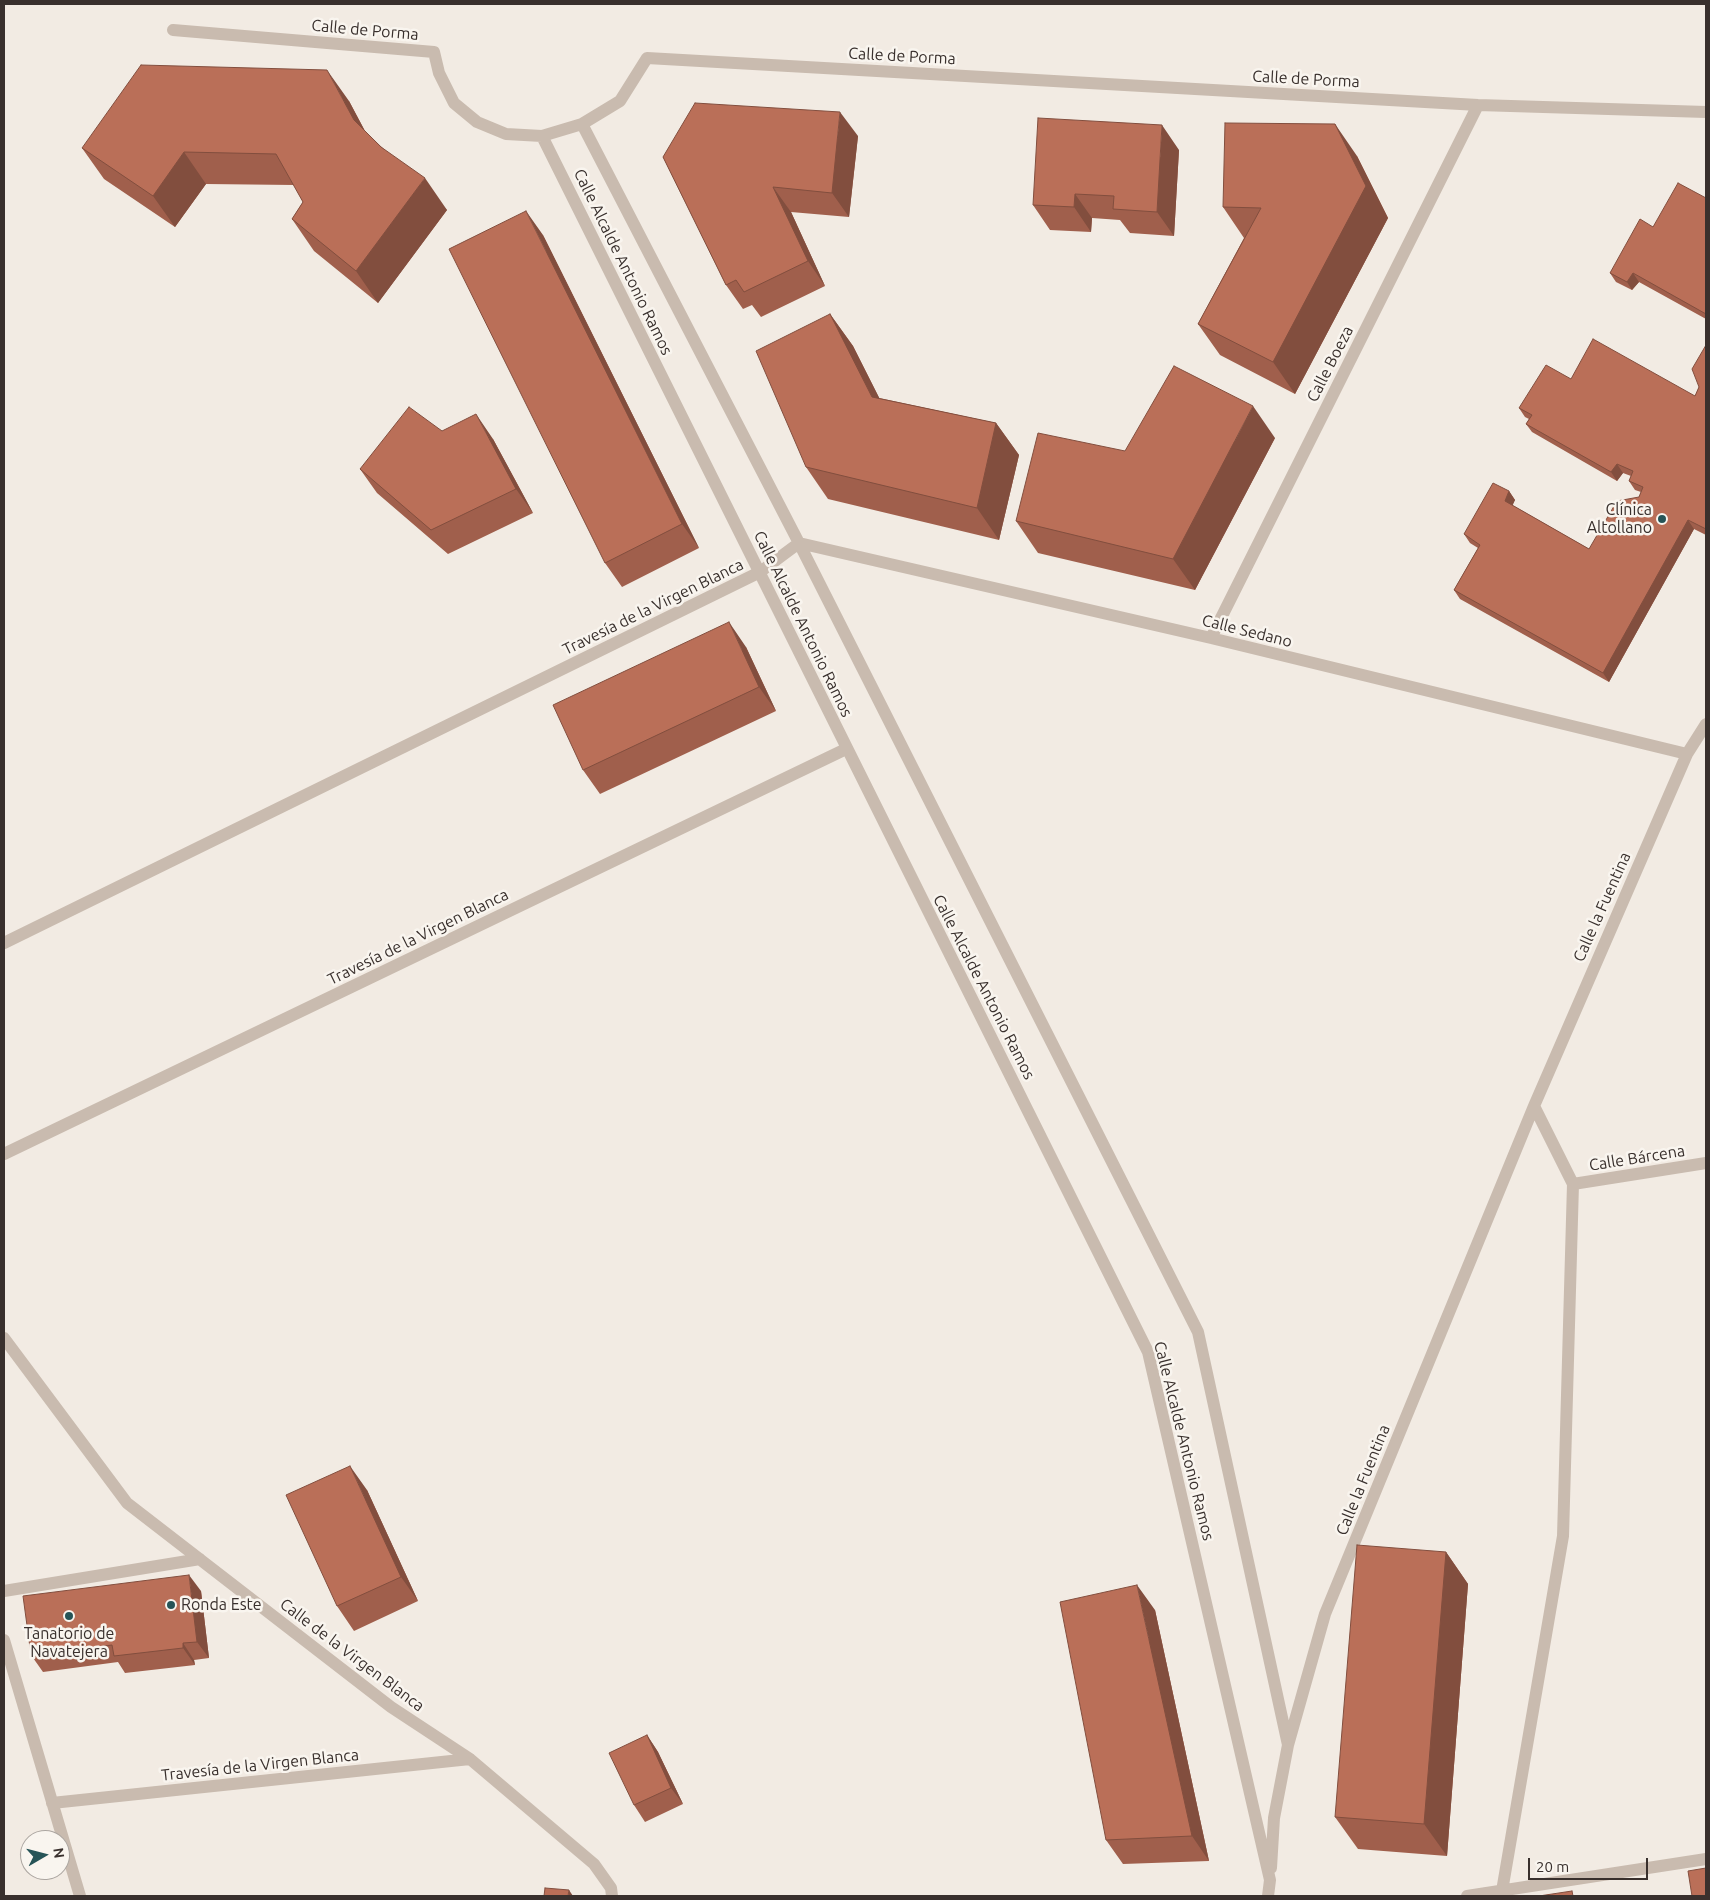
<!DOCTYPE html>
<meta charset="utf-8">
<style>
body{margin:0}
#map{position:relative;width:1710px;height:1900px;overflow:hidden;background:#f2ebe3;font-family:Ubuntu,sans-serif}
canvas{display:block}
.frame{position:absolute;inset:0;border:5px solid #39302d;pointer-events:none}
.north{position:absolute;left:20px;top:1830px;width:50px;height:50px;box-sizing:border-box;background:#f9f5ef;border:1px solid #aca6a1;border-radius:50%;rotate:82deg;font-size:14px;font-weight:700;line-height:20px;text-align:center;color:#39302d}
.north::after{content:'';display:block;margin:auto;width:18px;height:22px;background:#265457;clip-path:polygon(50% 0,100% 100%,50% 72%,0 100%)}
.scale{position:absolute;left:1528px;top:1858px;width:120px;height:22px;box-sizing:border-box;border:2px solid #39302d;border-top:0;padding-left:6px;font-size:15px;line-height:18px;white-space:nowrap;color:#39302d;-webkit-text-stroke:4px #f9f5ef;paint-order:stroke}
</style>
<div id="map">
<canvas width="1710" height="1900"></canvas>
<div class="frame"></div>
<div class="north">N</div>
<div class="scale">20 m</div>
</div>
<script>
const ctx = document.querySelector('canvas').getContext('2d');
ctx.lineJoin = 'round';
const shape = rows => new Path2D(rows.map(r => 'M' + r).join(''));
function strokePath(path, color, width, dash) { ctx.strokeStyle = color; ctx.lineWidth = width; ctx.lineCap = dash ? 'butt' : 'round'; ctx.setLineDash(dash || []); ctx.stroke(path); }
function fill(path, color) { ctx.fillStyle = color; ctx.fill(path, 'evenodd'); }
function label(font, color, halo, rows, align = 'center') {
  ctx.font = font + ' Ubuntu,sans-serif'; ctx.lineWidth = 5; ctx.setLineDash([]); ctx.textBaseline = 'middle'; ctx.strokeStyle = halo; ctx.fillStyle = color; for (const [text, x, y, turn = 0] of rows) {
    ctx.save(); ctx.translate(x, y); ctx.rotate((+turn || 0) * Math.PI / 180); ctx.textAlign = isNaN(turn) ? turn : align; if (halo) ctx.strokeText(text, 0, 0); ctx.fillText(text, 0, 0); ctx.restore();
  }
}
strokePath(shape([
 [173,30,434,52,439,73,454,103,477,122,506,134,542,136,582,124,620,101,647,58,1478,105,1706,112],
 [582,124,799,543,1198,1332,1288,1745],
 [542,136,1148,1352,1270,1880,1268,1896],
 [1211,638,1478,105],
 [4,943,760,572,799,543,1211,638,1687,754],
 [4,1154,846,749],
 [1573,1184,1706,1163],
 [4,1338,127,1503,391,1707,470,1759,594,1864,611,1888,612,1896],
 [4,1591,200,1559],
 [4,1640,80,1896],
 [52,1803,470,1759],
 [1271,1868,1274,1818,1288,1745,1325,1614,1534,1106,1687,754,1706,724],
 [1502,1891,1563,1536,1573,1184,1534,1106],
 [1467,1896,1706,1859]
]), '#c9bbaf', 12);
fill(shape([
 [349,101,365,131,447,210,378,303,314,251,292,219,303,202,294,185,206,184,175,227,104,179,82,148],
 [858,136,849,217,791,212,825,286,761,317,752,305,743,309,726,285,663,157],
 [1179,150,1174,236,1130,233,1120,220,1092,218,1091,232,1050,230,1033,205],
 [1357,156,1388,218,1295,394,1220,355,1198,324,1244,238,1223,207],
 [1706,198,1706,319,1639,282,1632,290,1616,282,1610,273,1653,227],
 [543,235,699,548,622,587,605,563],
 [830,314,853,346,879,398,996,423,1019,455,999,540,828,499,806,467],
 [1706,345,1706,535,1694,529,1609,682,1460,599,1454,590,1478,548,1470,543,1464,534,1509,491,1515,500,1512,505,1589,549,1639,497,1641,492,1635,490,1629,481,1631,476,1623,473,1617,481,1532,432,1526,424,1529,419,1525,417,1519,408,1571,379,1695,396,1699,387],
 [442,431,493,439,533,513,448,554,377,493,360,469],
 [1275,438,1195,590,1038,553,1016,521,1125,451],
 [746,647,776,711,600,794,583,770],
 [367,1490,418,1601,354,1631,337,1606],
 [1446,1552,1468,1584,1447,1856,1358,1849,1335,1817],
 [201,1591,209,1658,194,1660,195,1665,125,1673,118,1662,43,1672,31,1655],
 [1155,1610,1209,1861,1123,1864,1106,1840],
 [647,1735,658,1752,683,1804,645,1822,634,1805]
]), '#a05f4c');
fill(shape([
 [327,70,349,101,376,152,354,120],
 [840,112,858,136,849,217,832,193],
 [1335,124,1357,156,1388,218,1295,394,1273,362],
 [1162,125,1179,150,1174,236,1157,212],
 [184,152,206,184,175,227,153,196],
 [425,178,447,210,378,303,356,271],
 [773,187,791,212,825,286,808,261],
 [1075,194,1092,218,1091,232,1074,207],
 [526,211,543,235,699,548,682,524],
 [1633,273,1639,282,1632,290,1627,282],
 [830,314,853,346,895,429,872,397],
 [1253,406,1275,438,1195,590,1173,559],
 [476,414,493,439,533,513,516,489],
 [996,423,1019,455,999,540,977,508],
 [1617,464,1623,473,1617,481,1611,472],
 [1509,491,1515,500,1511,509,1505,501],
 [1688,520,1694,529,1609,682,1603,673],
 [729,622,746,647,776,711,759,687],
 [350,1466,367,1490,418,1601,401,1577],
 [1446,1552,1468,1584,1447,1856,1424,1824],
 [189,1575,201,1591,209,1658,197,1642],
 [1137,1585,1155,1610,1209,1861,1192,1836],
 [183,1643,194,1660,195,1665,183,1648],
 [647,1735,658,1752,683,1804,671,1788],
 [569,1890,573,1896,568,1896]
]), '#824e3e');
const building = shape([
 [141,65,327,70,354,120,381,147,425,178,356,271,292,219,303,202,276,154,184,152,153,196,82,148,141,65],
 [695,103,840,112,832,193,773,187,808,261,744,292,736,280,726,285,663,157,695,103],
 [1038,118,1162,125,1157,212,1113,209,1114,196,1075,194,1074,207,1033,205,1038,118],
 [1225,123,1335,124,1366,186,1273,362,1198,324,1261,208,1223,207,1225,123],
 [1678,183,1706,198,1706,314,1633,273,1627,282,1610,273,1640,219,1653,227,1678,183],
 [526,211,682,524,605,563,449,249,526,211],
 [830,314,872,397,996,423,977,508,806,467,756,351,830,314],
 [1593,339,1695,396,1699,387,1692,369,1706,345,1706,529,1688,520,1603,673,1454,590,1480,545,1464,534,1493,483,1509,491,1505,501,1589,549,1617,501,1639,497,1643,487,1629,481,1633,471,1617,464,1611,472,1526,424,1532,415,1519,408,1546,365,1571,379,1593,339],
 [1174,366,1253,406,1173,559,1016,521,1038,433,1125,451,1174,366],
 [409,407,442,431,476,414,516,489,431,530,360,469,409,407],
 [729,622,759,687,583,770,553,705,729,622],
 [350,1466,401,1577,337,1606,286,1495,350,1466],
 [1357,1545,1446,1552,1424,1824,1335,1817,1357,1545],
 [189,1575,197,1642,183,1643,183,1648,114,1656,112,1645,31,1655,23,1596,189,1575],
 [1137,1585,1192,1836,1106,1840,1060,1602,1137,1585],
 [647,1735,671,1788,634,1805,609,1753,647,1735],
 [1706,1868,1706,1896,1692,1896,1688,1871,1706,1868],
 [545,1888,569,1890,568,1896,544,1896,545,1888],
 [1572,1891,1573,1896,1539,1896,1572,1891]
]);
fill(building, '#ba6f58');
strokePath(building, '#824e3e', 1);
for (const [x, y, r, color] of [
 [1662,519,5,"#265457"],
 [171,1605,5,"#265457"],
 [69,1616,5,"#265457"]
]) { const dot = new Path2D(); dot.arc(x, y, r, 0, 2 * Math.PI); ctx.fillStyle = color; ctx.fill(dot); strokePath(dot, '#f9f5ef', 2); }
label('16px', '#39302d', '#f9f5ef', [
 ["Calle de Porma",365,30,5],
 ["Calle de Porma",902,56,3],
 ["Calle de Porma",1306,79,3],
 ["Calle Alcalde Antonio Ramos",623,262,64],
 ["Calle Boeza",1330,364,-63],
 ["Travesía de la Virgen Blanca",653,607,-26],
 ["Calle Alcalde Antonio Ramos",803,624,64],
 ["Calle Sedano",1247,631,14],
 ["Calle la Fuentina",1602,907,-66],
 ["Travesía de la Virgen Blanca",418,937,-26],
 ["Calle Alcalde Antonio Ramos",984,987,63],
 ["Calle Bárcena",1637,1158,-9],
 ["Calle Alcalde Antonio Ramos",1184,1441,76],
 ["Calle la Fuentina",1363,1480,-68],
 ["Calle de la Virgen Blanca",352,1655,37],
 ["Travesía de la Virgen Blanca",260,1765,-6]
]);
label('16px', '#39302d', '#f9f5ef', [
 ["Clínica",1652,510],
 ["Altollano",1652,528],
 ["Ronda Este",181,1605,"left"],
 ["Tanatorio de",69,1634,"center"],
 ["Navatejera",69,1652,"center"]
], 'right');
</script>
